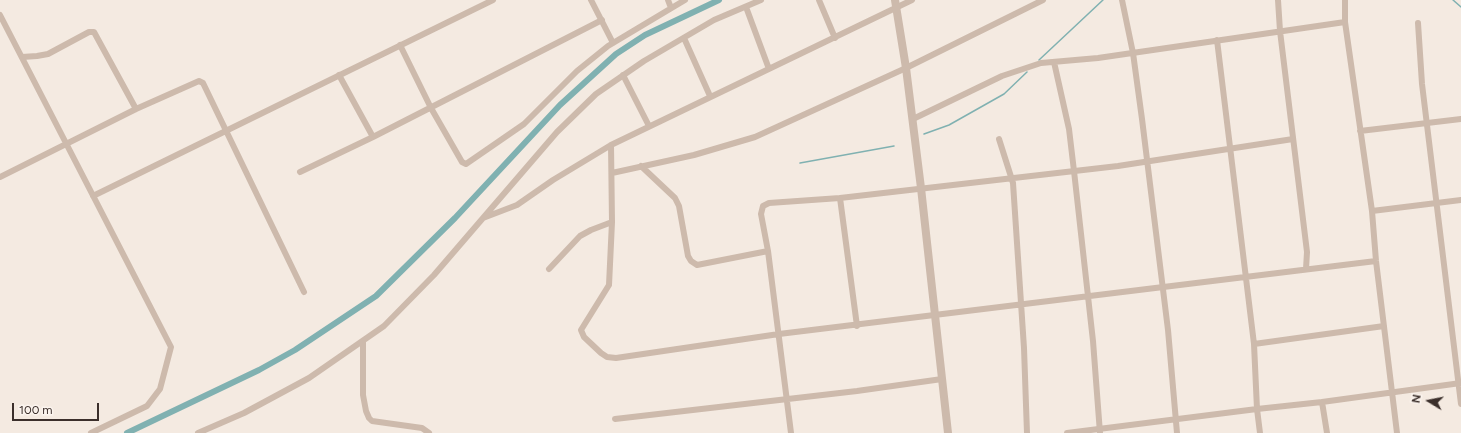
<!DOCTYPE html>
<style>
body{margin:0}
#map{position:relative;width:1461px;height:433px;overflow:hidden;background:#f4eae1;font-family:Figtree,sans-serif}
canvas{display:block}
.north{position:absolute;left:1409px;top:381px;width:40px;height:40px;-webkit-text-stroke:3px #fbf4ee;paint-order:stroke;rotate:280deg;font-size:11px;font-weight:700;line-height:16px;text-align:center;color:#3b2f2b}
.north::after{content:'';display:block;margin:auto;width:14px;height:18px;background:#3b2f2b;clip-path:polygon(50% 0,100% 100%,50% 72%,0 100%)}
.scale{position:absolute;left:12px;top:403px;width:87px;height:18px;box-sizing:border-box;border:2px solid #3b2f2b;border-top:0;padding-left:5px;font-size:12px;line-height:14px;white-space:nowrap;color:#3b2f2b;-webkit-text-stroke:3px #fbf4ee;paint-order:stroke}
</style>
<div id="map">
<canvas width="1461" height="433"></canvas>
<div class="north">N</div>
<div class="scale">100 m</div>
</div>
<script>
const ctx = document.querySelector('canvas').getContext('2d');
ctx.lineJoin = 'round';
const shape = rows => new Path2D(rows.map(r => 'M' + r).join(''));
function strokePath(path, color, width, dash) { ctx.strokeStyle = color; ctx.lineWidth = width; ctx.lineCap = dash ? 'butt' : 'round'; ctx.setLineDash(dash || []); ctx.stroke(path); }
strokePath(shape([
 [1453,0,1461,7],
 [1039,60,1103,0],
 [924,134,949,125,1004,94,1027,72],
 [800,163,894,146]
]), '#80b1b1', 1.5);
strokePath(shape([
 [127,433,259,370,295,350,376,296,455,218,560,105,616,54,645,35,719,0]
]), '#80b1b1', 6);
strokePath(shape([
 [591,0,613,43],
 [668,0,671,8],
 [819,0,835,38],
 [1122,0,1133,53,1142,119,1168,330,1177,433],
 [1278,0,1280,31,1307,252,1306,269],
 [1345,0,1345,22,1372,211,1376,261,1397,433],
 [746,7,769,69],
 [0,15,171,347,160,389,147,406,91,433],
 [1418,23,1422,84,1461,404],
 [684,38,710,96],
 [1217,40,1254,344,1257,409,1260,433],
 [400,45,431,108,462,162,466,164,524,124,577,71,608,46,685,0],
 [22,57,37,56,48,54,89,32,94,32,136,109],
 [1054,62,1069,129,1074,171,1093,341,1100,433],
 [339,75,373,137,602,20],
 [623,75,649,126],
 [913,119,1002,76,1041,63,1098,58,1345,22],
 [1360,131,1461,119],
 [999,139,1013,183,1024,348,1027,433],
 [611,145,612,222,609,285,581,330,584,337,601,353,607,357,616,358,779,334,1376,261],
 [641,166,675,198,679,206,688,256,691,261,697,265,768,251],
 [300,172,373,137],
 [612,173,694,155,755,137,906,68,1043,0],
 [0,177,136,109,199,81,203,83,304,292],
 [93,196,493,0],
 [840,198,857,326],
 [1372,211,1461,200],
 [483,218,517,205,553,180,611,145,912,0],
 [549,269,580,236,591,230,612,222],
 [363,342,363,395,366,411,369,418,372,421,422,428,429,433],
 [1254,344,1384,326],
 [1322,402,1327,433],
 [615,419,857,391,942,379],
 [198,433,244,413,309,378,384,326,434,275,557,132,596,94,644,61,714,20,761,0],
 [791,433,768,251,761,214,763,206,769,203,840,198,1118,166,1293,139],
 [1067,433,1257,409,1322,402,1461,383]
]), '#cdbaac', 6);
strokePath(shape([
 [895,0,906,68,921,188,948,433]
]), '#cdbaac', 8);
</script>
